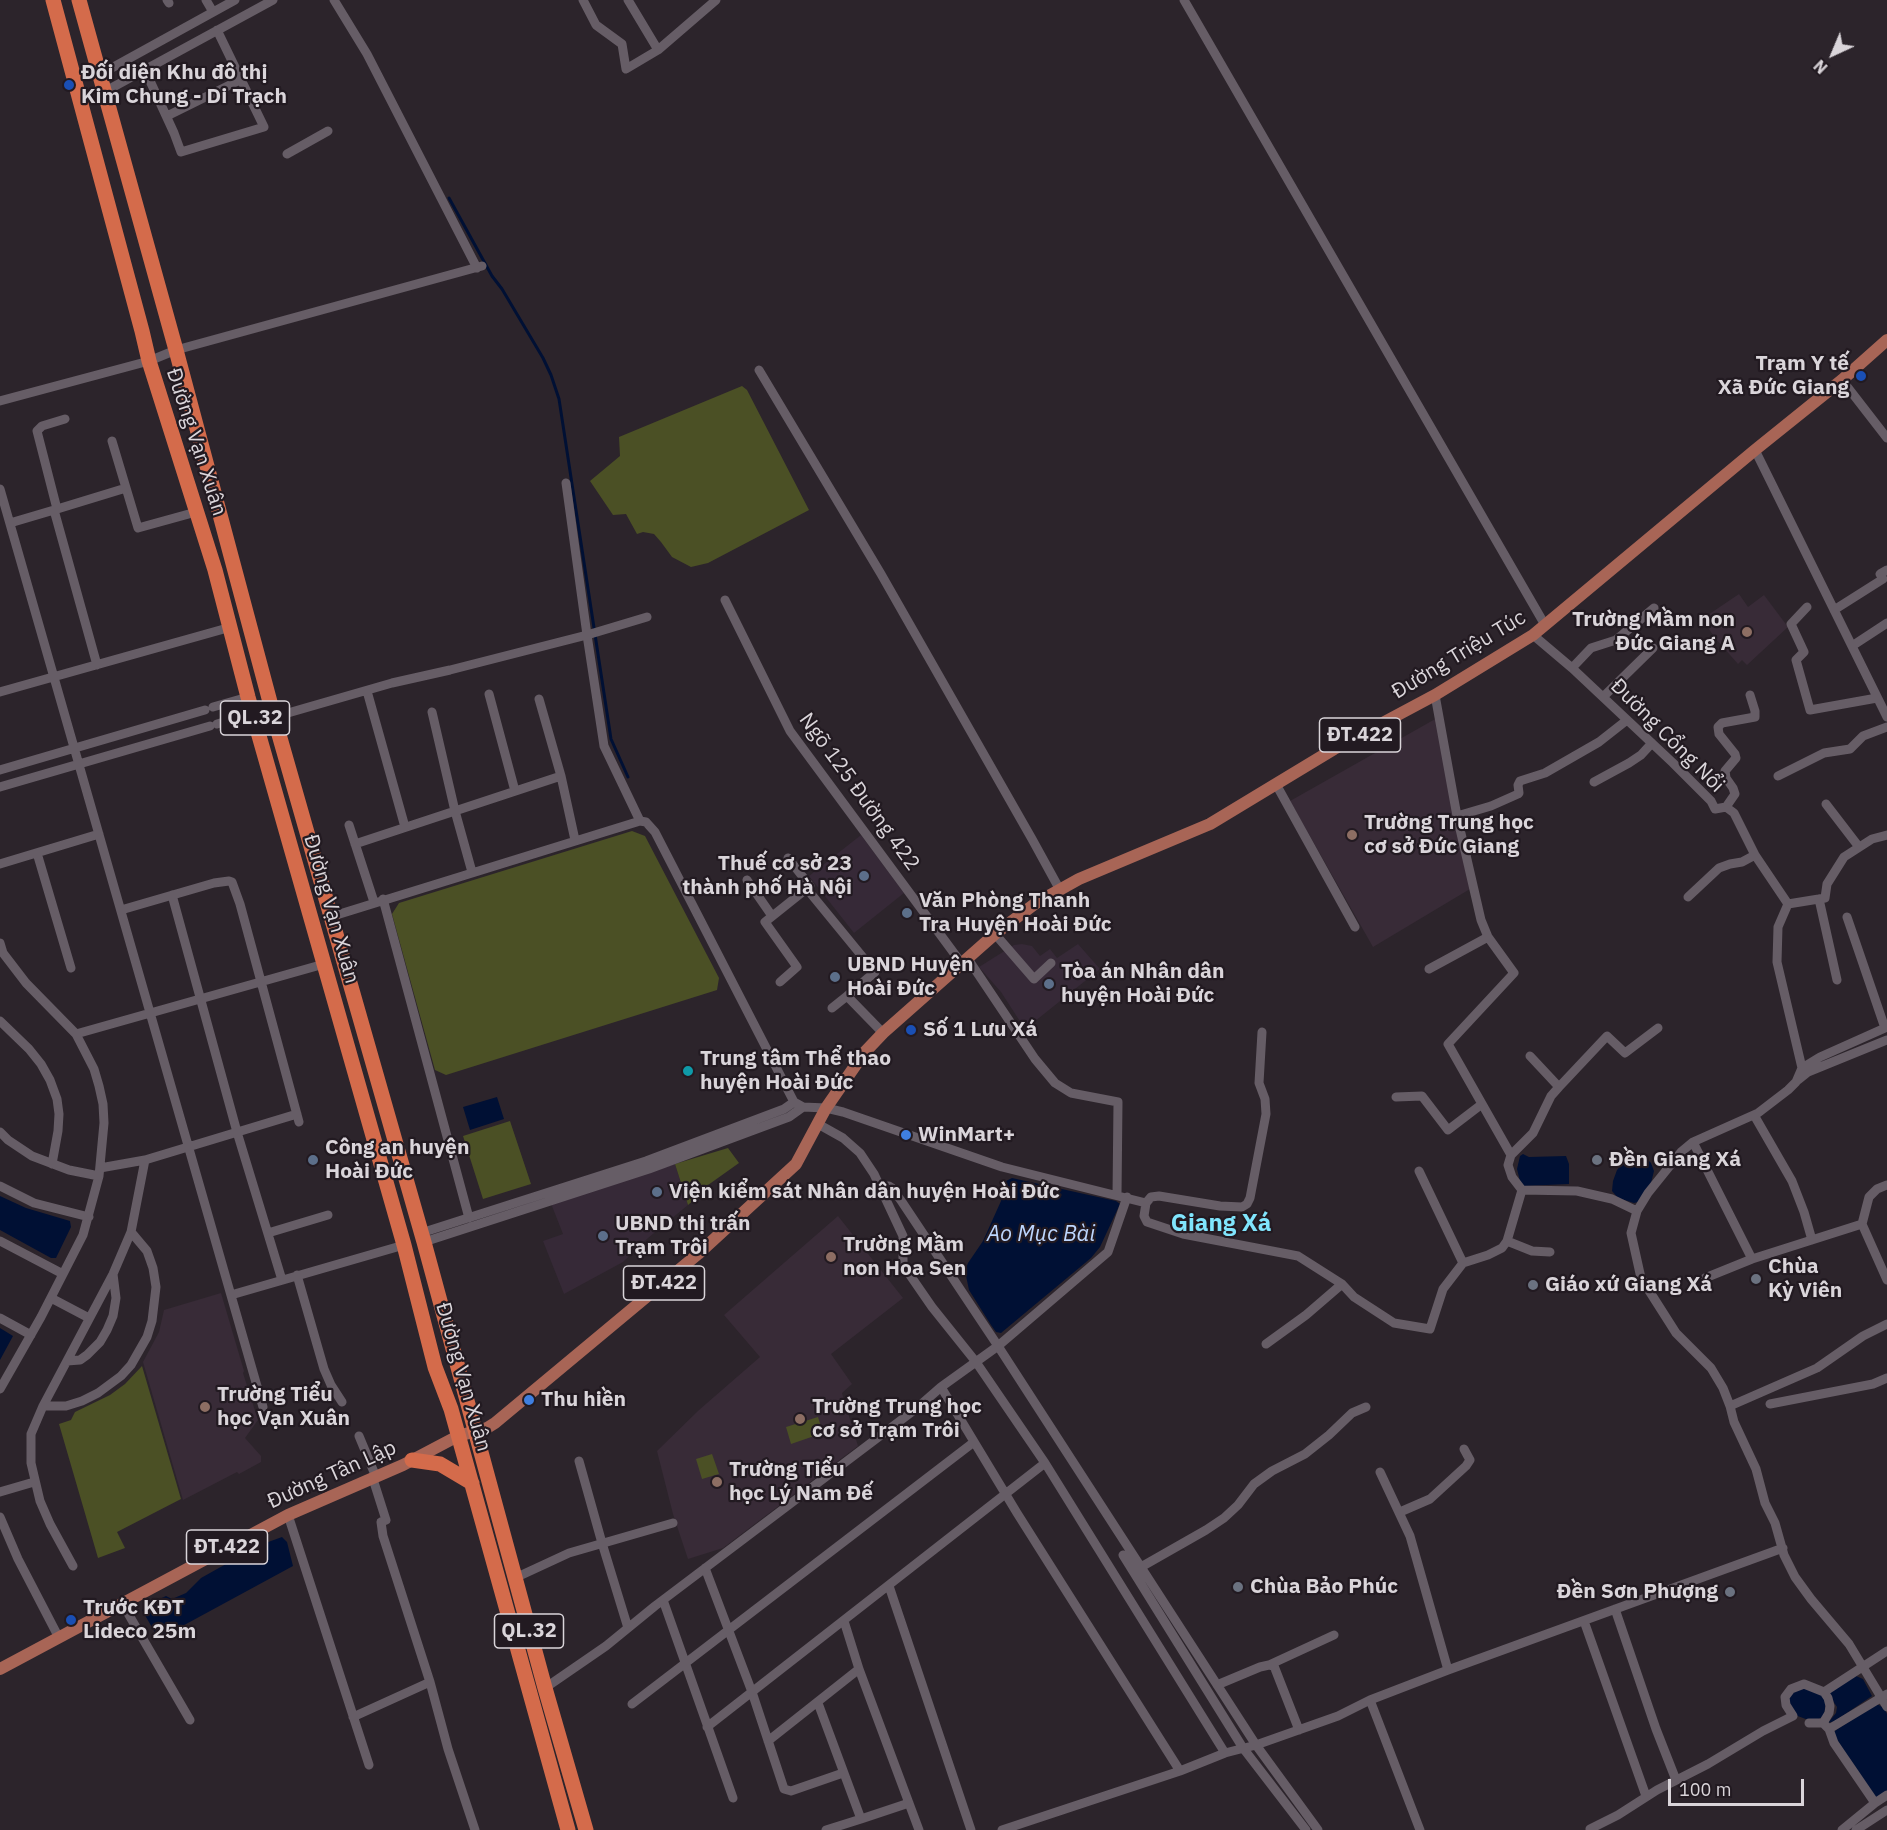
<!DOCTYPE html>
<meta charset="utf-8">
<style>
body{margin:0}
#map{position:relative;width:1887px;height:1830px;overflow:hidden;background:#2c242b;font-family:"IBM Plex Sans",sans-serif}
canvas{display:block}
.north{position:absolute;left:1803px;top:24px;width:60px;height:60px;-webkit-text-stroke:4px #221a21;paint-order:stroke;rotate:224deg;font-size:16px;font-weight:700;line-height:24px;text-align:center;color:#dad5da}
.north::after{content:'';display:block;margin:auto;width:21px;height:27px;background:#dad5da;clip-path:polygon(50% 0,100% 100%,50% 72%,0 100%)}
.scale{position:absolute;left:1668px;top:1779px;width:136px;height:27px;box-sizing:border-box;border:3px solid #dad5da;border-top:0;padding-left:8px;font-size:18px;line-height:21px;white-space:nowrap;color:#dad5da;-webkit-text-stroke:4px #221a21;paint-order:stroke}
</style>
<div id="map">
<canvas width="1887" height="1830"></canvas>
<div class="north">N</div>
<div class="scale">100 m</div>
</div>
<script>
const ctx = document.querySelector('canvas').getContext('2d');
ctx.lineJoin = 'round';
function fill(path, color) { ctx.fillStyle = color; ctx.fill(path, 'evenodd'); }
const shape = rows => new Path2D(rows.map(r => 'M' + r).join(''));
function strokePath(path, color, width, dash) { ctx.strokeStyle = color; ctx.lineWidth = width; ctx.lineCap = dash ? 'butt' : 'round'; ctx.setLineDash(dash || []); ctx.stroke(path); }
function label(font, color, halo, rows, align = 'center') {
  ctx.font = font + ' "IBM Plex Sans",sans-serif'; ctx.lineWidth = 4.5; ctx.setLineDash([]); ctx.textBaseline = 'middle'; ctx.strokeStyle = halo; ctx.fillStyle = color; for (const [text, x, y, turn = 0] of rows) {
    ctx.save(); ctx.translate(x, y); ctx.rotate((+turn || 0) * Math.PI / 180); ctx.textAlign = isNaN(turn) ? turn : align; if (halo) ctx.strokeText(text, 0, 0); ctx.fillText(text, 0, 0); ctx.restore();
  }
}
fill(shape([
 [861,835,904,893,854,933,809,876],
 [1022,944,1032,946,1040,956,1050,949,1057,958,1078,944,1100,969,1029,1026,1023,1026,1001,992,979,967,1014,945],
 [675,1164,688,1205,648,1238,623,1262,564,1294,543,1241,563,1234,550,1201]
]), '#362937');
fill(shape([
 [1739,594,1748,607,1764,595,1788,627,1747,665,1742,660,1738,664,1715,638,1702,619],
 [1437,718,1470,889,1373,947,1290,801],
 [838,1216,903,1298,831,1354,852,1384,842,1393,858,1446,830,1467,816,1471,817,1477,723,1548,688,1559,673,1514,657,1451,699,1410,760,1357,724,1315],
 [221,1293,244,1371,243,1373,258,1420,245,1438,261,1456,261,1462,239,1474,237,1472,183,1500,143,1362,159,1332,164,1310]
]), '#382b37');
fill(shape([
 [742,386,747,390,809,510,708,563,691,567,672,557,661,542,654,534,643,532,637,534,626,514,613,515,590,481,620,456,619,437],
 [632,831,645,836,719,978,717,990,446,1075,435,1070,392,914,399,903],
 [510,1121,531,1184,483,1199,463,1136],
 [728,1148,739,1163,694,1195,696,1198,688,1205,675,1164],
 [142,1366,181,1499,117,1532,125,1548,98,1558,59,1424,71,1420,75,1412,110,1395,125,1384],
 [818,1417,823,1433,791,1444,786,1427],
 [712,1454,719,1474,702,1479,696,1459]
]), '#4b5025');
fill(shape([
 [497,1097,504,1119,470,1130,463,1107],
 [1523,1154,1529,1157,1566,1156,1569,1164,1569,1184,1523,1186,1520,1181,1517,1169,1520,1156],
 [1635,1157,1647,1159,1651,1163,1654,1171,1651,1183,1638,1202,1634,1203,1618,1198,1612,1191,1613,1181,1617,1170,1625,1161],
 [1012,1178,1116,1201,1120,1204,1100,1247,1091,1258,1001,1333,996,1332,991,1325,969,1290,965,1271,968,1263,983,1241,1001,1201,1006,1181],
 [0,1196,26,1208,70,1221,71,1227,56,1258,51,1258,0,1230],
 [0,1328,13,1336,0,1360],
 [282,1537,287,1542,293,1566,164,1636,157,1636,142,1610,147,1605,166,1596,172,1599,186,1593,201,1578,260,1545],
 [1856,1676,1863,1679,1872,1696,1835,1721,1828,1723,1836,1713,1837,1707,1829,1695,1830,1690],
 [1800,1686,1821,1693,1826,1702,1824,1716,1817,1720,1811,1721,1795,1715,1788,1704,1788,1692],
 [1877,1704,1884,1708,1887,1714,1887,1791,1876,1798,1873,1798,1833,1733,1836,1730]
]), '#001034');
strokePath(shape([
 [449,198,492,276,502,289,543,358,551,375,559,399,611,739,628,777]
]), '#001034', 3);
strokePath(shape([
 [167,0,169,3],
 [206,0,213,12],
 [334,0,367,54,477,268],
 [583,0,596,25,622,44,626,69,658,50],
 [628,0,658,50,716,0],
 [1184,0,1545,625],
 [145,70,174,133,181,152,264,127,217,30],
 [99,75,235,0],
 [104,92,273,0],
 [167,116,242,79],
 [287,154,328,131],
 [759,370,881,574,1032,839,1060,890],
 [1842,380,1887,438],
 [0,401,149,361,176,350,482,266],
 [112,441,138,528,196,512],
 [1755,450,1887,717],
 [566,483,587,635,647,617],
 [0,489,263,1407],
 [57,509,37,431,42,426,65,419],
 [54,510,126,488],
 [10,523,54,510,97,665],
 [725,600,790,731,962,964],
 [1807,607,1791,624,1804,652,1796,660,1810,710,1877,698],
 [1834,610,1883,579,1880,574,1887,570],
 [1533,635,1572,668,1673,763,1711,801,1715,809,1726,807,1734,813,1755,855,1788,904,1778,927,1777,962,1802,1068],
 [1852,646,1887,623],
 [1572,668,1591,648,1616,640,1654,608],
 [367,691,405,827],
 [0,692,231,627],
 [489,694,515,791],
 [1435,695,1457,816,1481,920,1488,937,1514,973,1448,1044,1511,1155,1508,1165,1512,1177,1522,1190,1577,1191,1612,1199,1637,1211],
 [1603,697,1653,648],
 [539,699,561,776,575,840],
 [213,707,248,697],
 [432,712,455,811,472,872],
 [274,717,392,683,450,670,587,635,604,746,640,821],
 [217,724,254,713],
 [0,770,205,710],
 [1778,776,1824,753,1850,749,1863,736,1887,727],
 [1594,782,1629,763,1641,755,1652,743],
 [1277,786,1355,927],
 [0,787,210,726],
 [1826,804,1859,847],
 [1726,807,1735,794,1733,788,1726,778,1725,771,1736,758,1735,754,1719,734,1718,727,1722,723,1755,717,1755,711,1750,695],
 [1457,816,1491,806,1518,794,1519,793,1518,785,1520,781,1545,773,1599,742,1627,720],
 [349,825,374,902],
 [355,844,561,776],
 [37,853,71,968],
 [0,864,99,834],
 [747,880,772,916],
 [807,889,875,972,847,996,883,1033],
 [172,895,237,1132,282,1280],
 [1688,897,1719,868,1730,864,1742,862,1755,855],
 [383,899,469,1218],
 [1819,899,1837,980],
 [1788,904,1825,898,1827,884,1844,857,1872,839,1887,835],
 [121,910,214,883,229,881,232,882,240,904,299,1122],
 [330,917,640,821,646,822,655,832,794,1102,803,1107,826,1108,843,1112,1002,1167,1146,1203],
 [1847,917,1885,1028],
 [995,934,1034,979,1051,963],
 [0,943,3,953,26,983,76,1034,94,1069,99,1086,103,1104,104,1123,99,1176,83,1235,41,1317,0,1389],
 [968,959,1035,1059,1055,1083,1071,1093,1118,1102,1117,1195],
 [1429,969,1488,937],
 [780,982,797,967,765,922,810,886,788,858],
 [832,1008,847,996],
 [0,1021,29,1049,41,1064,50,1080,57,1099,59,1114,58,1131,52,1164],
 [1887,1027,1820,1057,1802,1068,1796,1082,1788,1090,1758,1113,1693,1142,1681,1152,1648,1193,1637,1211,1631,1233,1641,1278,1676,1333,1711,1368,1723,1388,1730,1406,1734,1422,1756,1469,1765,1503,1775,1523,1784,1555,1795,1577,1811,1599,1849,1644,1887,1707],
 [1262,1032,1259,1083,1265,1099,1266,1114,1250,1198,1247,1204,1242,1207,1220,1206,1159,1196,1151,1197,1146,1203,1144,1216,1147,1222,1183,1234,1298,1256,1342,1284,1354,1297,1394,1323,1430,1329,1443,1289,1463,1263,1488,1255,1502,1248,1507,1241,1522,1190],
 [76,1034,324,964],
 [1530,1056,1559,1087],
 [1798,1080,1808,1072,1887,1040],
 [1396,1097,1422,1096,1448,1130,1482,1104],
 [1754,1115,1792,1181,1804,1212,1812,1240],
 [818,1124,843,1138,860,1153,874,1174,903,1236,903,1265,932,1307,976,1362,1045,1463,1225,1753],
 [0,1132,8,1140,32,1156,69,1170,99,1176],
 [1693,1142,1752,1259],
 [1511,1155,1533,1133,1551,1096,1559,1087,1607,1036,1625,1053,1658,1028],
 [100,1168,145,1160,297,1114],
 [1419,1171,1463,1263],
 [1887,1185,1877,1189,1869,1197,1862,1224,1887,1280],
 [0,1186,34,1203,89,1217],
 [880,1187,889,1186,892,1188,902,1202,998,1346,1256,1745,1318,1830],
 [268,1233,328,1215],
 [421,1233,646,1161,784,1109,794,1102],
 [0,1241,63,1274],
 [1507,1241,1532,1251,1550,1252],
 [424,1242,649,1169,789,1117,803,1107],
 [297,1275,324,1369,331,1385,342,1402],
 [1705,1278,1752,1259,1862,1224],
 [231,1295,404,1245],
 [51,1298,89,1318],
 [0,1318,31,1335],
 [1266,1344,1306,1315,1342,1284],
 [67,1361,80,1360,87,1355,100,1342,107,1330,113,1316,116,1298,113,1274],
 [941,1387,1017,1513,1180,1771],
 [1770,1404,1873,1384,1887,1378],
 [43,1406,66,1406,82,1401,98,1393,121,1376,131,1365,147,1337,152,1321,156,1287,153,1268,147,1251,131,1232],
 [1730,1406,1817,1368,1863,1336,1887,1324],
 [359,1436,376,1477],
 [579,1461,602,1543,628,1628],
 [1380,1472,1410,1536,1448,1670],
 [373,1479,386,1520,381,1522,383,1536,430,1682,448,1749,475,1830],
 [0,1492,34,1482],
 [1400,1512,1430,1499,1466,1466,1470,1460,1464,1449],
 [288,1515,369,1765],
 [0,1517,18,1559,58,1636],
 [1123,1555,1243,1748,1306,1830],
 [73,1566,50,1524,40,1501,31,1463,31,1434,43,1406,113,1274,131,1232,145,1160],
 [1141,1567,1206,1530,1224,1518,1238,1505,1254,1484,1272,1471,1305,1454,1329,1435,1352,1413,1366,1407],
 [705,1568,752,1692,784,1789,791,1791,843,1773],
 [515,1578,569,1553,673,1523],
 [889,1586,971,1830],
 [663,1600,733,1798],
 [122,1603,190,1720],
 [1615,1609,1656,1729,1676,1780],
 [844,1621,859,1669,919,1830],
 [1584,1621,1646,1796],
 [1269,1665,1334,1635],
 [1217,1685,1260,1667,1269,1665,1274,1666,1299,1730],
 [545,1688,606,1646,655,1606,917,1408,941,1387,998,1346,1108,1252,1127,1197],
 [1824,1692,1887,1651],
 [1370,1700,1420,1830],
 [818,1703,861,1819,909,1803],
 [632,1704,974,1442],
 [353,1717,430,1682],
 [1809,1723,1823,1723],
 [707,1727,1045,1463],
 [1829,1729,1887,1694],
 [768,1741,859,1669],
 [1590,1829,1618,1815,1657,1790,1708,1764,1763,1731,1793,1716,1786,1705,1785,1697,1791,1689,1804,1684,1824,1692,1828,1698,1830,1706,1829,1713,1823,1723,1829,1729,1834,1743,1875,1803,1887,1795],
 [826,1830,861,1819],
 [1002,1830,1180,1771,1225,1753,1256,1745,1338,1716,1370,1700,1448,1670,1783,1548],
 [1842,1830,1875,1803],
 [1856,1830,1887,1810]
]), '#665d66', 9);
strokePath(shape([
 [0,1669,288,1515,403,1465,458,1436,487,1428,495,1423,698,1254,796,1164,826,1108,864,1053,883,1033,995,934,1036,903,1079,879,1210,824,1334,749,1435,695,1533,635,1755,450,1842,380,1887,340]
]), '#a86556', 12);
strokePath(shape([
 [53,0,142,331,149,361,215,570,248,697,404,1245,435,1367,451,1409,568,1830],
 [79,0,176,350,274,717,424,1242,545,1688,586,1830],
 [412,1460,440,1464,472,1483]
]), '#d46b4b', 15);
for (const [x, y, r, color] of [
 [69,85,6,"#1a4fb4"],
 [1861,376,6,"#1a4fb4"],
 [1747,632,6,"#8d6e63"],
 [1352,835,6,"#8d6e63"],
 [864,876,6,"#5c6f8a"],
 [907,913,6,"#5c6f8a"],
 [835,977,6,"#5c6f8a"],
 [1049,984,6,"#5c6f8a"],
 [911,1030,6,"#1a4fb4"],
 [688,1071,6,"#0f9aa8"],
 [906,1135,6,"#3f7fe0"],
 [313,1160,6,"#5c6f8a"],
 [1597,1160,6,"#6b7280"],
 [657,1192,6,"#5c6f8a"],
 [603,1236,6,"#5c6f8a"],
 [831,1257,6,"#8d6e63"],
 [1756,1279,6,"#6b7280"],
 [1533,1285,6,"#6b7280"],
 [529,1400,6,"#3f7fe0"],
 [205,1407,6,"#8d6e63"],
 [800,1419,6,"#8d6e63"],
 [717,1482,6,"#8d6e63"],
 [1238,1587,6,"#6b7280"],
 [1730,1592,6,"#6b7280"],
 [71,1620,6,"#1a4fb4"]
]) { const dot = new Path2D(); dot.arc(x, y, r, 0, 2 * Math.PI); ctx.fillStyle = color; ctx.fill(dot); strokePath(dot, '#221a21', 2); }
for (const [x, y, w] of [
 [255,718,69],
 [1360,735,81],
 [664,1283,81],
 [227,1547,81],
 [529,1631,69]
]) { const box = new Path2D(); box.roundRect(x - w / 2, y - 17, w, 34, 4.5); ctx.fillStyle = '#221a21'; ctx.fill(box); strokePath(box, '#dad5da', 1.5); }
label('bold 20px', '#dad5da', null, [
 ["QL.32",255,718],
 ["ĐT.422",1360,735],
 ["ĐT.422",664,1283],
 ["ĐT.422",227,1547],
 ["QL.32",529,1631]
]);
label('bold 21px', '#dad5da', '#221a21', [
 ["Đối diện Khu đô thị",81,73],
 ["Kim Chung - Di Trạch",81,97],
 ["Trạm Y tế",1849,364,"right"],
 ["Xã Đức Giang",1849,388,"right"],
 ["Trường Mầm non",1735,620,"right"],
 ["Đức Giang A",1735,644,"right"],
 ["Trường Trung học",1364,823],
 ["cơ sở Đức Giang",1364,847],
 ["Thuế cơ sở 23",852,864,"right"],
 ["thành phố Hà Nội",852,888,"right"],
 ["Văn Phòng Thanh",919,901],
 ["Tra Huyện Hoài Đức",919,925],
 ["UBND Huyện",847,965],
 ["Hoài Đức",847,989],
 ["Tòa án Nhân dân",1061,972],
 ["huyện Hoài Đức",1061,996],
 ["Số 1 Lưu Xá",923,1030],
 ["Trung tâm Thể thao",700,1059],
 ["huyện Hoài Đức",700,1083],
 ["WinMart+",918,1135],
 ["Công an huyện",325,1148],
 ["Hoài Đức",325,1172],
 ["Đền Giang Xá",1609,1160],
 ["Viện kiểm sát Nhân dân huyện Hoài Đức",669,1192],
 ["UBND thị trấn",615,1224],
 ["Trạm Trôi",615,1248],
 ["Trường Mầm",843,1245],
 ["non Hoa Sen",843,1269],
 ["Chùa",1768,1267],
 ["Kỳ Viên",1768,1291],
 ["Giáo xứ Giang Xá",1545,1285],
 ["Trường Tiểu",217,1395],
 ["học Vạn Xuân",217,1419],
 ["Thu hiền",541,1400],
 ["Trường Trung học",812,1407],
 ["cơ sở Trạm Trôi",812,1431],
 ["Trường Tiểu",729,1470],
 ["học Lý Nam Đế",729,1494],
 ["Chùa Bảo Phúc",1250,1587],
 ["Đền Sơn Phượng",1718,1592,"right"],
 ["Trước KĐT",83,1608],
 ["Lideco 25m",83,1632]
], 'left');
label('21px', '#dad5da', '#221a21', [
 ["Đường Vạn Xuân",196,442,72],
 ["Đường Triệu Túc",1459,655,-31],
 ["Đường Cổng Nổi",1667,736,45],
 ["Ngõ 125 Đường 422",859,792,54],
 ["Đường Vạn Xuân",331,909,74],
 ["Đường Vạn Xuân",463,1377,74],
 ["Đường Tân Lập",332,1475,-24]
]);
label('italic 22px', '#bdd6fe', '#221a21', [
 ["Ao Mục Bài",1041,1235]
]);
label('bold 24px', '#80e5fd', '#221a21', [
 ["Giang Xá",1221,1224]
]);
</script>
